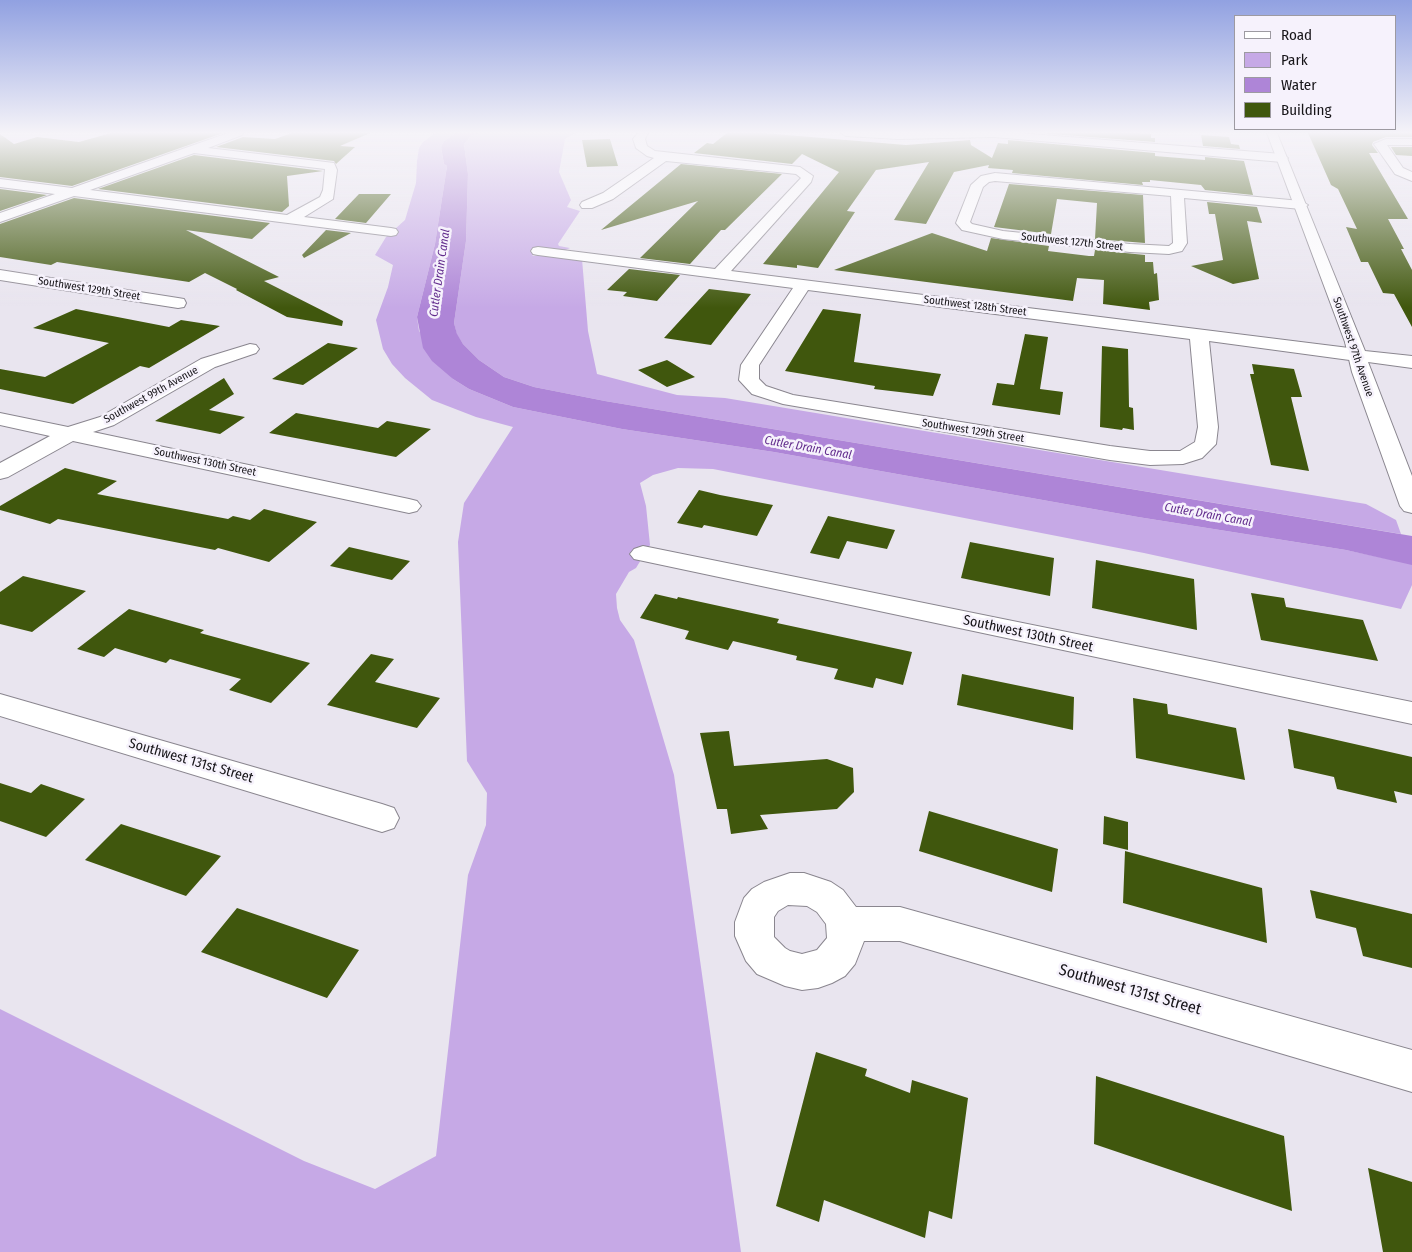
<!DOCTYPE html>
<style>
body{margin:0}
#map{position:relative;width:1412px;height:1252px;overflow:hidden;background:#e9e5ef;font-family:"Fira Sans Condensed",sans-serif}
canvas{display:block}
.legend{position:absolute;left:1234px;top:15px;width:162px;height:115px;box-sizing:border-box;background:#f6f2fc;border:1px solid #9d9aa1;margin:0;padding:6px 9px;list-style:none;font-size:15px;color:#171519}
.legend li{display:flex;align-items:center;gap:10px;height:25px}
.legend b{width:25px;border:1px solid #9d9aa1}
</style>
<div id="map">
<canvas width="1412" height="1252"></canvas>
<ul class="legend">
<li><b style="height:6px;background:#fff"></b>Road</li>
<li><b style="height:14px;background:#c6a9e6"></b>Park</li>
<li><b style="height:14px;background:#ae85d7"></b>Water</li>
<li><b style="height:14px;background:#40570d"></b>Building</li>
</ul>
</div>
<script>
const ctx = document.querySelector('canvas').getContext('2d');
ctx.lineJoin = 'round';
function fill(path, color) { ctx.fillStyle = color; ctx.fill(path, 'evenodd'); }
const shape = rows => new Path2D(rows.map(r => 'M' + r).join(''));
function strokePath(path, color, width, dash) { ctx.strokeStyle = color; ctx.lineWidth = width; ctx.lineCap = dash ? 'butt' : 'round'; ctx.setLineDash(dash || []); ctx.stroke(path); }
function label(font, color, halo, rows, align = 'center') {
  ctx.font = font + ' "Fira Sans Condensed",sans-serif'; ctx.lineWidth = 5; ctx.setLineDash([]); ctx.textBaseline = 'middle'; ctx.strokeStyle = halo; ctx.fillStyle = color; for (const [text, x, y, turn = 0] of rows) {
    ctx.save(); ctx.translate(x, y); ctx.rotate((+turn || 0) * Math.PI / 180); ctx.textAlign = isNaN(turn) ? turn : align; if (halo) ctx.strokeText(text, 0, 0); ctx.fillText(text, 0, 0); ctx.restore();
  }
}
fill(shape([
 [435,133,456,133,444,141,441,147,444,164,447,166,435,244,417,317,419,331,453,379,469,389,513,407,622,429,774,452,1138,517,1346,550,1412,564,1412,585,1401,609,1144,553,713,469,678,468,653,475,640,483,646,506,650,545,636,568,629,572,616,594,617,608,620,620,634,640,674,775,741,1252,0,1252,0,1009,304,1161,375,1189,436,1156,468,875,486,825,487,793,467,761,458,542,464,503,513,427,476,417,432,400,405,378,392,364,383,349,376,320,388,287,393,265,375,255,386,237,405,220,416,183,417,161,419,148,423,142],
 [478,133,575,133,565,139,559,172,571,200,567,207,580,211,558,244,559,246,570,248,563,251,542,248,532,256,545,255,582,259,588,331,597,374,677,395,725,398,1366,504,1396,520,1401,534,605,401,534,387,504,377,479,360,463,344,457,335,454,323,466,241,468,174,464,144,471,136]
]), '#c6a9e6');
fill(shape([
 [456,133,478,133,471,136,464,144,468,174,466,241,454,323,457,334,463,344,479,360,504,377,534,387,605,401,1412,536,1412,565,1346,550,1138,517,774,452,622,429,513,407,469,389,453,379,432,361,423,348,417,317,435,244,447,166,444,164,441,147,444,141]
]), '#ae85d7');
fill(shape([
 [111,133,223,133,72,186,0,177,0,134,14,144,37,137,79,142],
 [292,133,370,133,340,146,355,147,336,164,334,161,216,147,243,137,275,139],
 [727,133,763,133,906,145,970,140,971,145,992,158,998,143,1008,144,1008,140,1155,153,1155,156,1205,160,1205,157,1244,161,1253,195,1205,190,1201,185,1150,180,1150,182,1142,182,1143,185,1012,173,1013,170,988,168,989,165,954,172,926,224,894,220,929,162,876,170,847,211,855,212,818,268,797,265,797,268,763,264,839,172,802,154,792,164,694,153,707,143,713,144],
 [1038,133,1134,133,1151,134,1151,138,1155,138,1155,142],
 [1308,133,1412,133,1412,137,1386,137,1373,142,1372,145,1378,153,1369,153,1408,219,1388,219,1404,249,1401,249,1412,270,1412,327,1394,294,1383,293,1368,262,1361,262,1346,227,1357,229,1338,189,1331,185],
 [1201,135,1229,137,1231,144,1239,145,1240,149,1203,146],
 [610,139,618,166,587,167,582,140],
 [1391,147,1412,147,1412,156,1396,155],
 [194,155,323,171,287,176,289,206,282,212,98,189],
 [681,164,782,174,725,230,721,230,690,264,640,258,698,201,601,230],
 [1009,184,1143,195,1145,243,1095,239,1097,203,1057,199,1051,234,994,227],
 [0,189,47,195,0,211],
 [359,194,391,194,366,223,335,219],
 [74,198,270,223,252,239,186,230,279,277,264,281,343,321,342,326,287,317,236,290,237,289,205,273,189,282,57,262,51,265,0,257,0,224],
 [1207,202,1257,207,1262,223,1247,221,1259,279,1233,284,1191,266,1223,260,1215,214,1209,214],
 [326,230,351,233,304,258,302,255],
 [932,233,987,251,991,238,1049,246,1048,251,1089,256,1094,256,1095,250,1145,255,1145,262,1153,262,1154,274,1157,273,1159,300,1149,302,1150,310,1103,304,1104,280,1077,278,1073,301,834,270],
 [629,269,680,275,657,301,623,296,627,292,607,290],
 [709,289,751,294,711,345,664,338],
 [76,309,169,327,181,320,220,326,149,368,140,366,73,404,0,389,0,369,45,377,109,343,33,328],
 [823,309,861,314,854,362,941,374,933,396,874,389,875,386,785,371],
 [1025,334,1048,337,1040,389,1063,392,1060,415,992,405,997,383,1014,385],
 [328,343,358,348,303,385,272,379],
 [1102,346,1128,349,1129,407,1133,408,1134,430,1123,428,1122,430,1100,427],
 [667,360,672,363,695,377,667,387,638,370],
 [1252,364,1294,369,1302,397,1291,397,1309,471,1271,465,1250,374,1254,374],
 [224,378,234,394,209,410,245,417,220,434,155,421],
 [296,413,378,428,387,421,431,429,396,457,269,433],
 [65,468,117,481,97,494,228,519,233,516,250,520,264,509,317,522,269,562,218,548,215,550,58,519,50,524,0,510,0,506],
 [699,490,720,495,773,505,757,536,704,525,702,528,677,523],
 [828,516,895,530,887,549,847,541,839,559,810,553],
 [970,542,1054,558,1050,596,961,578],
 [349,547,410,561,392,580,330,566],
 [1096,560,1194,579,1197,630,1092,608],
 [23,576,86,591,32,632,0,624,0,592],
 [1251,593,1284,598,1286,607,1363,620,1378,661,1261,640],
 [655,594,677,599,678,597,779,619,777,623,912,652,903,685,876,678,873,688,834,679,838,669,796,660,797,656,733,641,728,650,685,639,689,631,640,618],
 [129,609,204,630,200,633,310,663,271,703,229,690,241,679,170,659,166,663,115,648,104,657,77,649],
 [371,654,394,659,375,682,440,698,417,728,327,705],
 [962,674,1074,697,1073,730,957,705],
 [1133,698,1167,704,1168,714,1236,728,1245,780,1136,758],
 [1288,729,1412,757,1412,795,1394,791,1397,803,1337,789,1334,777,1294,768],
 [729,731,734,766,827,759,853,768,854,792,837,809,760,815,768,829,731,834,727,809,717,809,700,733],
 [0,783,31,793,41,784,85,799,46,837,0,821],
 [929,811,1058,849,1052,892,919,851],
 [1104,816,1128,822,1128,850,1103,844],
 [121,824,221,856,186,896,85,860],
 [1125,851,1262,888,1267,943,1123,903],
 [1310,890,1412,914,1412,968,1363,956,1356,928,1316,918],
 [237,908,359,950,327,998,201,952],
 [816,1052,867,1069,865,1076,910,1093,912,1080,968,1098,952,1219,929,1211,925,1238,824,1200,819,1222,776,1206],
 [1096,1076,1284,1136,1292,1211,1094,1144],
 [1368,1168,1412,1182,1412,1252,1383,1252]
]), '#40570d');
const minor = shape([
 [228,133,243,133,242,135,208,148,334,163,337,170,333,199,304,217,391,228,396,229,398,232,396,235,391,236,74,196,0,222,0,213,55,194,0,187,0,179,72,188,228,133],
 [194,153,325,169,323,190,320,197,287,215,90,190,194,153],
 [638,133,648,133,645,139,647,146,655,151,800,167,813,176,811,182,731,271,1357,349,1364,351,1366,355,1364,359,1357,361,1209,341,1218,427,1216,444,1202,458,1183,464,1150,465,1110,460,783,404,752,394,739,380,741,365,793,288,538,255,533,254,531,251,533,248,538,247,715,269,801,178,796,174,787,173,666,161,613,199,592,208,582,208,580,205,582,202,603,193,654,158,647,156,636,148,633,139,638,133],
 [808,290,1190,339,1198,427,1195,442,1180,451,1150,451,1110,446,793,395,766,386,759,379,759,365,808,290],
 [841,133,1018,133,1282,154,1288,158,1282,162,994,137,898,139,846,136,841,133],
 [1386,139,1412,139,1412,145,1387,145,1403,168,1412,172,1412,181,1395,174,1374,144,1386,139],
 [995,173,1301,201,1308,205,1301,209,1184,198,1187,243,1182,251,1169,254,1130,252,1003,239,962,230,956,223,971,185,981,176,995,173],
 [995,181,1171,196,1173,243,1169,246,1130,244,1003,231,972,224,970,222,983,187,989,182,995,181],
 [0,270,178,298,184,299,186,303,184,307,178,308,0,280,0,270],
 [250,344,256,345,259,349,256,353,215,367,114,425,93,432,409,499,417,501,421,506,417,511,409,513,73,441,8,477,0,479,0,463,50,436,0,425,0,413,68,427,100,417,201,359,250,344],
 [643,546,1412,702,1412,724,634,559,630,554,634,549,643,546],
 [0,694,382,804,394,808,399,818,394,828,382,832,0,716,0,694],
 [790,873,804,873,831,882,843,890,856,907,900,907,1412,1050,1412,1092,900,941,864,941,855,964,845,976,832,983,818,988,802,990,785,986,757,974,746,961,735,936,735,922,744,898,752,889,764,882,790,873],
 [788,905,807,906,817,912,826,924,827,938,817,950,802,954,790,951,785,948,774,937,774,917,778,911,788,905]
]);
const tertiary = shape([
 [1267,133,1277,133,1365,351,1412,356,1412,368,1368,362,1412,476,1412,513,1404,511,1400,506,1352,372,1345,342,1267,133]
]);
strokePath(minor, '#8a868f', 2);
strokePath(tertiary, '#8a868f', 2);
fill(minor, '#fff');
fill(tertiary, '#fff');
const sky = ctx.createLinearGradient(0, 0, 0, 308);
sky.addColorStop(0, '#91a1e1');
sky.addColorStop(0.43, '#f5f3f8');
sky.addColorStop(1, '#f5f3f800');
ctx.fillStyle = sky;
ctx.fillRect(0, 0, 1412, 308);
label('11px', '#171519', '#f6f2fc', [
 ["Southwest 127th Street",1072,242,6],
 ["Southwest 129th Street",89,289,9],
 ["Southwest 128th Street",975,306,7],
 ["Southwest 97th Avenue",1353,347,71],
 ["Southwest 99th Avenue",151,395,-29],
 ["Southwest 129th Street",973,431,9],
 ["Southwest 130th Street",205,462,12]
]);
label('italic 12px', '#622c8d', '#f6f2fc', [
 ["Cutler Drain Canal",440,273,-82],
 ["Cutler Drain Canal",808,448,10],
 ["Cutler Drain Canal",1208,515,10]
]);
label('14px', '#171519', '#f6f2fc', [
 ["Southwest 130th Street",1028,634,12],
 ["Southwest 131st Street",191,761,16]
]);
label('16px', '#171519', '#f6f2fc', [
 ["Southwest 131st Street",1130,990,16]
]);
</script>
